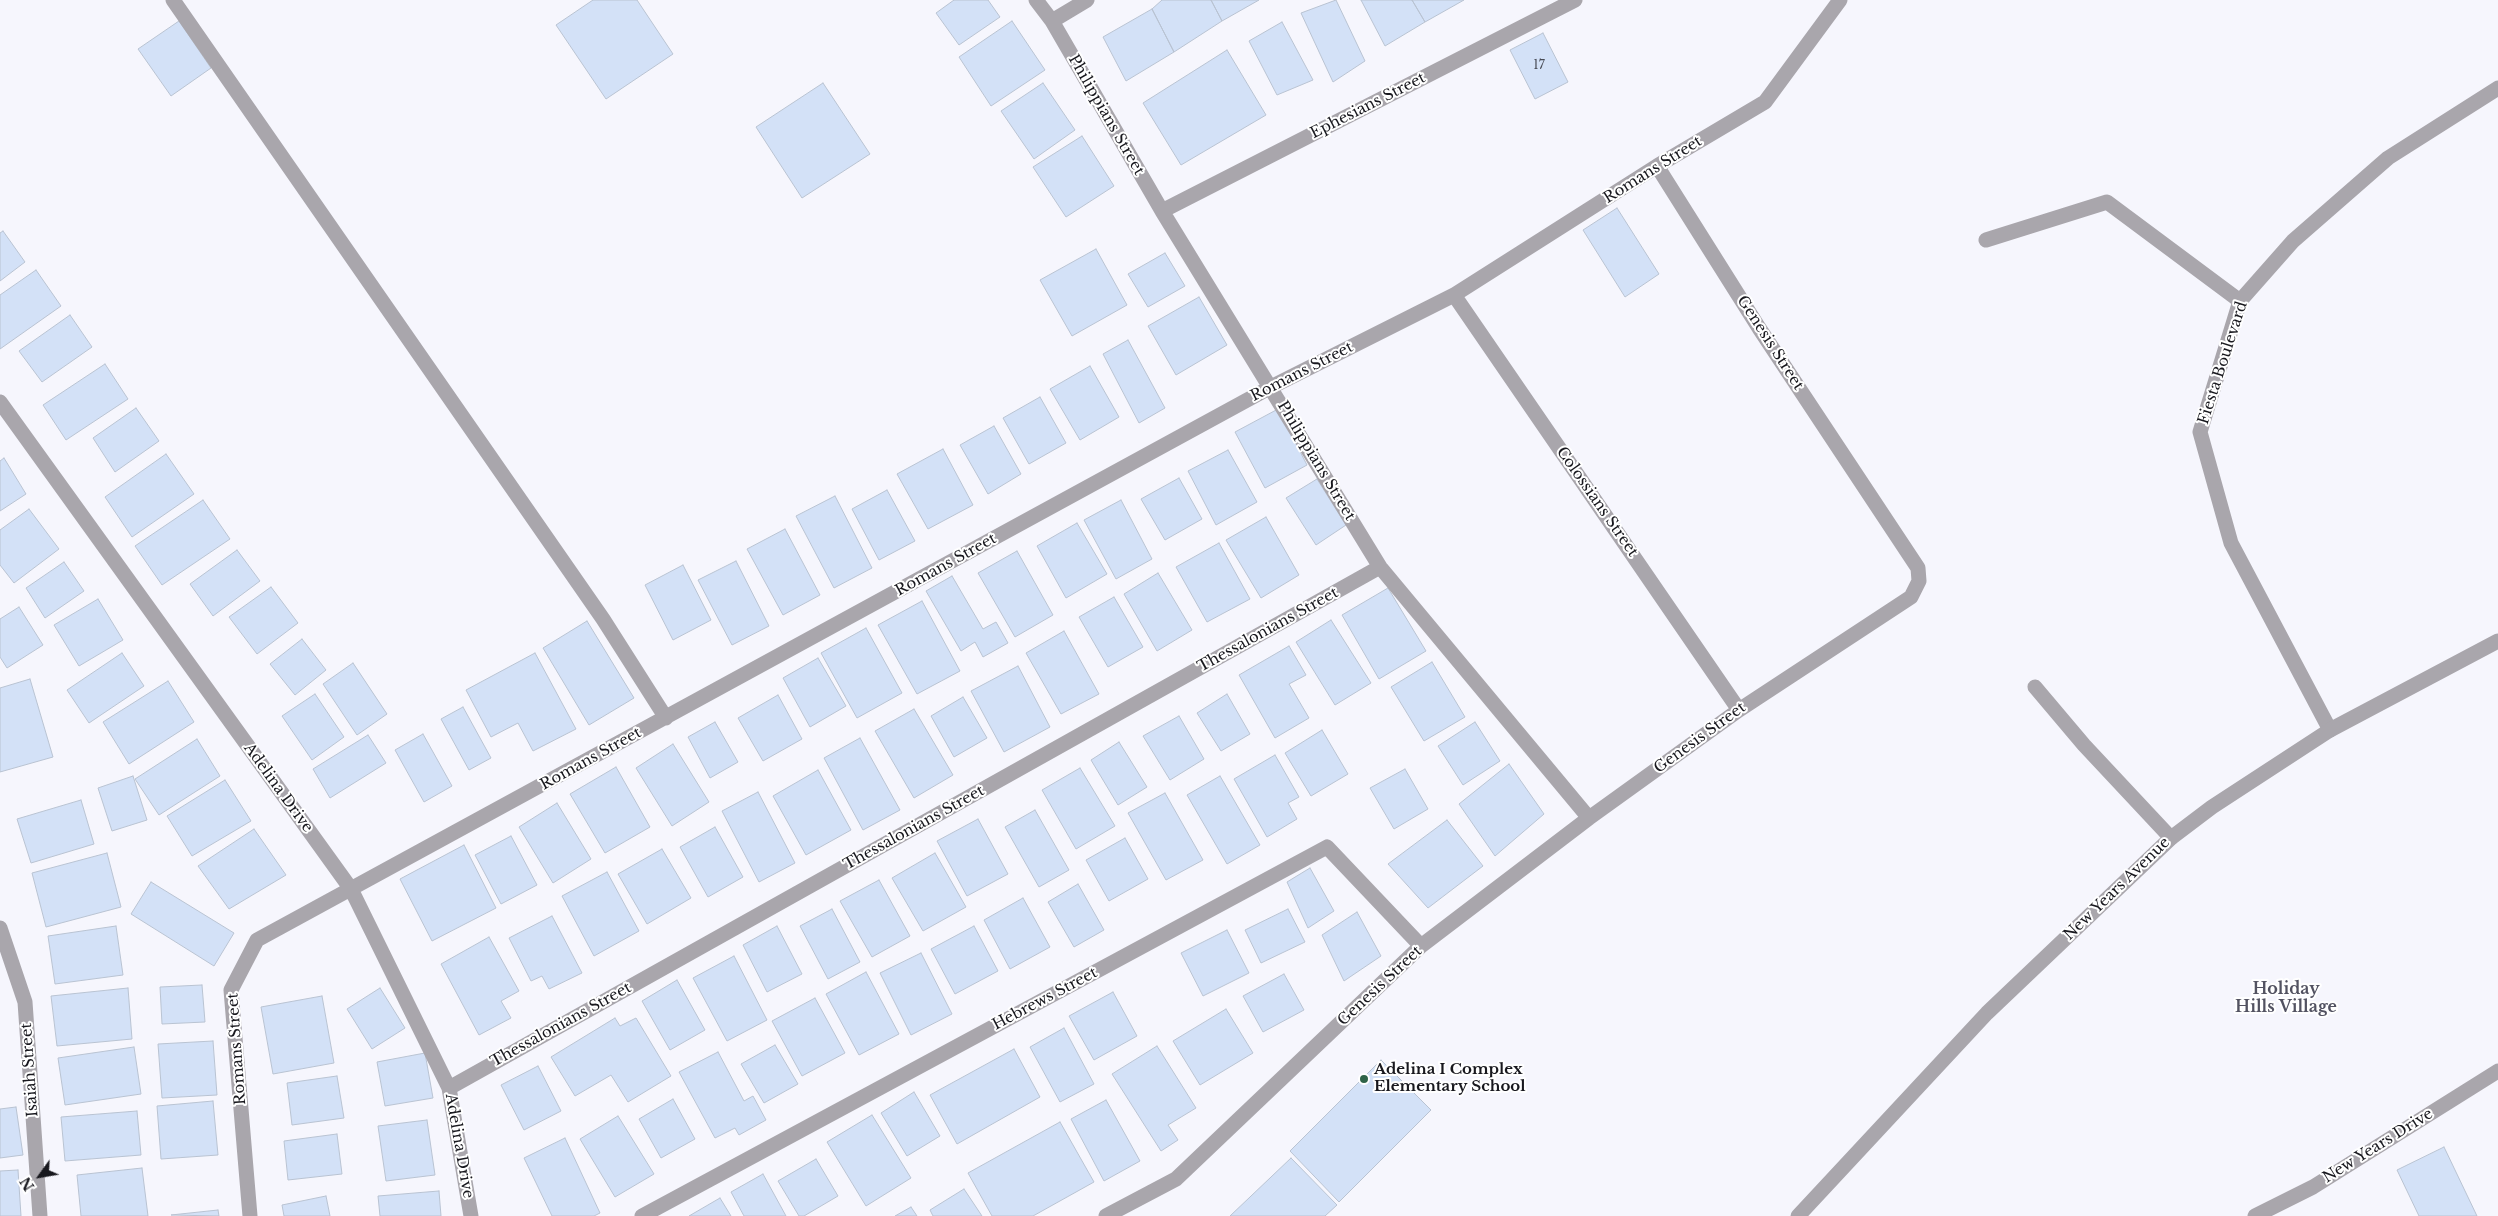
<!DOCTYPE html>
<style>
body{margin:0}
#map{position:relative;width:2498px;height:1216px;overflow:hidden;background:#f6f6fd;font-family:"Libre Baskerville",serif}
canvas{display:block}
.north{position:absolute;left:15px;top:1151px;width:50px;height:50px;-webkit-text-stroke:4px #fff;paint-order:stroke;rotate:238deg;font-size:14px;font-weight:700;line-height:20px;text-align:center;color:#18181e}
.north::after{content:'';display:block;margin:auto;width:18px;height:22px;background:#18181e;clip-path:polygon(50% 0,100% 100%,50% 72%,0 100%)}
</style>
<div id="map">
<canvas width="2498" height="1216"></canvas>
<div class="north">N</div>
</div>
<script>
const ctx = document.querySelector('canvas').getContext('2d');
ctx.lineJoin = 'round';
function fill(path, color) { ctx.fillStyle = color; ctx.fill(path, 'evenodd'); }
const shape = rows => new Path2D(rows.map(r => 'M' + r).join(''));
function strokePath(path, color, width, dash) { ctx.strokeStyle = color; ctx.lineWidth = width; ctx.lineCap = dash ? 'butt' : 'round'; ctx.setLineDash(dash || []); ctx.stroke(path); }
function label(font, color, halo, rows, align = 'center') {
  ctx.font = font + ' "Libre Baskerville",serif'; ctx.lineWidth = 4; ctx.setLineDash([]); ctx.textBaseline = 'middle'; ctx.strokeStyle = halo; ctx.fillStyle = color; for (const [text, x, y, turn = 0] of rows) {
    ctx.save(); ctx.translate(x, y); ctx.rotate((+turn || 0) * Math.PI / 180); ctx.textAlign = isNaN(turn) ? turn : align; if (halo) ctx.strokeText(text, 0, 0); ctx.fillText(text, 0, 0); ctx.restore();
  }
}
const building = shape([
 [593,0,637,0,673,54,606,99,556,25,593,0],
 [954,0,988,0,1000,17,959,45,936,13,954,0],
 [1162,0,1211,0,1222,21,1174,52,1152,9,1162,0],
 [1211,0,1259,0,1222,21,1211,0],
 [1336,0,1365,61,1333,82,1301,13,1336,0],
 [1361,0,1412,0,1425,22,1385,46,1361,0],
 [1412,0,1464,0,1425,22,1412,0],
 [1152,9,1174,52,1126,81,1103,37,1152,9],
 [179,21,211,68,171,96,138,49,179,21],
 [1012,21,1045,70,991,106,959,57,1012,21],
 [1282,22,1313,80,1277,95,1249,41,1282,22],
 [1543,33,1568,82,1535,99,1510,50,1543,33],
 [1227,50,1266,115,1181,165,1143,103,1227,50],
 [823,83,870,154,802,198,756,127,823,83],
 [1043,83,1075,130,1034,159,1001,111,1043,83],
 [1082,136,1114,186,1066,217,1033,167,1082,136],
 [1617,208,1659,274,1625,297,1583,230,1617,208],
 [3,231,25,262,0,281,0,233,3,231],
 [1096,249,1127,305,1072,336,1040,280,1096,249],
 [1165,253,1185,286,1148,307,1128,274,1165,253],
 [36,270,61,306,0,349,0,295,36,270],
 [1199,297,1227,345,1176,375,1148,326,1199,297],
 [70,315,92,347,42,382,19,351,70,315],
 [1128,340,1165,408,1139,423,1103,354,1128,340],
 [105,364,128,399,66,440,43,405,105,364],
 [1090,366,1119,417,1080,440,1050,389,1090,366],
 [1040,397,1066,443,1029,464,1003,418,1040,397],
 [136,408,159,441,115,472,93,438,136,408],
 [1278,409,1307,465,1265,488,1235,432,1278,409],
 [994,426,1021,474,988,494,960,445,994,426],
 [943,449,973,505,928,529,897,474,943,449],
 [1228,450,1257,502,1216,525,1188,471,1228,450],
 [166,454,194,494,132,537,105,497,166,454],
 [4,458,26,494,0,511,0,461,4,458],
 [1179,478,1202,519,1165,540,1141,499,1179,478],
 [1317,479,1346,525,1316,545,1286,498,1317,479],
 [887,490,915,541,879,560,852,509,887,490],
 [835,496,872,568,834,588,796,516,835,496],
 [203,500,230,539,162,585,135,546,203,500],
 [1121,500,1152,559,1116,579,1084,520,1121,500],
 [29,509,59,549,14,583,0,565,0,530,29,509],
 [1266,517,1299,575,1261,598,1226,540,1266,517],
 [1077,523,1107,574,1066,598,1037,546,1077,523],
 [785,529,820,595,783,615,747,549,785,529],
 [1219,543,1250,599,1207,622,1176,567,1219,543],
 [237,550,260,581,213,616,190,584,237,550],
 [1017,551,1053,615,1015,637,978,573,1017,551],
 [736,561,769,626,732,645,698,580,736,561],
 [64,562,84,591,45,618,26,588,64,562],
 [683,565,711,620,673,640,645,585,683,565],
 [1158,573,1192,630,1157,651,1124,594,1158,573],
 [952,576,983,629,996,622,1008,643,983,657,975,642,961,651,926,591,952,576],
 [271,587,298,623,257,654,229,617,271,587],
 [1388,588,1426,651,1379,679,1342,615,1388,588],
 [1114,597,1143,647,1108,667,1079,617,1114,597],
 [98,599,123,640,79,666,54,625,98,599],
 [922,601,960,671,917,694,878,625,922,601],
 [19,607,43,645,7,668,0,657,0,619,19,607],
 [1331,620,1371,683,1335,705,1296,642,1331,620],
 [587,621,634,698,589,725,543,648,587,621],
 [866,628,902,693,857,718,821,653,866,628],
 [1064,631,1099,694,1061,714,1026,653,1064,631],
 [302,639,326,670,295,695,270,664,302,639],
 [1289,646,1306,675,1289,684,1309,718,1275,738,1239,675,1289,646],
 [122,653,144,686,89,723,67,690,122,653],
 [535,653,576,729,533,751,518,723,491,737,466,690,535,653],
 [818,658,846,706,810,727,783,678,818,658],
 [1432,662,1465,717,1424,741,1391,687,1432,662],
 [353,663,387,714,357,735,323,684,353,663],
 [1018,666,1050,727,1004,752,971,691,1018,666],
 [30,679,53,757,0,772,0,688,30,679],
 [168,681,194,722,129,764,103,722,168,681],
 [315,694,344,737,312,760,282,716,315,694],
 [1227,694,1250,734,1221,751,1197,713,1227,694],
 [778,695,802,739,763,761,738,718,778,695],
 [963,697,987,738,954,757,931,716,963,697],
 [463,707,491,758,469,770,441,719,463,707],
 [914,709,953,775,914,798,875,731,914,709],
 [1179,716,1204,759,1170,780,1143,736,1179,716],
 [715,722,738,762,710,778,688,737,715,722],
 [1475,722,1500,761,1463,785,1438,746,1475,722],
 [1322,730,1348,774,1311,796,1285,753,1322,730],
 [423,734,452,786,424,802,395,750,423,734],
 [368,735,386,763,330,798,313,769,368,735],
 [860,738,900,810,863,830,824,758,860,738],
 [197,739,220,776,159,815,135,779,197,739],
 [1119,742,1147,787,1118,805,1091,760,1119,742],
 [673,744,709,802,672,826,636,768,673,744],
 [1275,755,1299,797,1288,803,1297,819,1267,837,1234,779,1275,755],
 [1509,764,1544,814,1495,856,1459,804,1509,764],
 [616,767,650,827,605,853,570,794,616,767],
 [1080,768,1115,826,1076,849,1042,790,1080,768],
 [1405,769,1428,809,1394,829,1370,788,1405,769],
 [818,770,851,830,806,855,773,796,818,770],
 [133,776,147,820,112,831,98,788,133,776],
 [1220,776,1260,845,1227,864,1187,795,1220,776],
 [225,780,251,821,192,856,167,816,225,780],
 [758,792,795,863,759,882,722,811,758,792],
 [1165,793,1203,860,1166,880,1128,813,1165,793],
 [81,800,94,844,31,863,17,819,81,800],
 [557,803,591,859,553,883,519,827,557,803],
 [1035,810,1069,870,1039,887,1005,827,1035,810],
 [978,819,1008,874,967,896,937,841,978,819],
 [1447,820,1483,866,1428,908,1388,864,1447,820],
 [715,827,743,877,708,897,680,847,715,827],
 [254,829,286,875,229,909,198,866,254,829],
 [511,836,537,885,501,904,475,855,511,836],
 [1125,838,1148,879,1109,901,1086,860,1125,838],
 [464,845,496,908,432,941,400,879,464,845],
 [662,849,691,898,647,924,618,874,662,849],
 [107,853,121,907,46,927,32,873,107,853],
 [935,853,966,907,923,931,892,878,935,853],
 [1310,868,1334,911,1308,928,1287,882,1310,868],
 [607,872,639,931,594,956,562,896,607,872],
 [879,880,910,936,872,957,840,901,879,880],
 [151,882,234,933,214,966,131,914,151,882],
 [1078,884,1104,930,1074,947,1048,902,1078,884],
 [1023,898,1050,947,1010,969,984,920,1023,898],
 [832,909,860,962,828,979,800,926,832,909],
 [1288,909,1305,942,1261,963,1245,930,1288,909],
 [1357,912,1381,956,1344,981,1322,935,1357,912],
 [552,916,582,973,549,989,542,976,531,981,509,938,552,916],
 [116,926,123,975,55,984,48,936,116,926],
 [777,926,802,974,767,992,743,945,777,926],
 [974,926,998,971,955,994,931,949,974,926],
 [1227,930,1249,973,1203,996,1181,953,1227,930],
 [489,937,519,991,501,1001,511,1018,479,1035,441,964,489,937],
 [921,953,952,1014,911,1035,880,973,921,953],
 [734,956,767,1020,727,1041,693,978,734,956],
 [866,972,899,1034,859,1055,826,994,866,972],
 [1284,974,1304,1010,1263,1032,1243,996,1284,974],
 [677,980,705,1030,670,1050,642,1001,677,980],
 [202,985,205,1022,162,1024,160,987,202,985],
 [128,988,132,1039,57,1046,51,996,128,988],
 [380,988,405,1028,372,1049,347,1009,380,988],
 [1113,992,1137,1036,1094,1060,1069,1016,1113,992],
 [322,996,334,1063,273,1074,261,1007,322,996],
 [815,998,845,1053,802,1076,772,1021,815,998],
 [1226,1009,1253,1053,1200,1085,1173,1041,1226,1009],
 [615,1018,620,1026,636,1018,671,1076,628,1102,611,1075,575,1096,551,1057,615,1018],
 [1064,1028,1094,1084,1060,1102,1030,1047,1064,1028],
 [213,1041,217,1095,162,1098,158,1044,213,1041],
 [775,1045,798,1084,764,1103,741,1064,775,1045],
 [1157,1046,1196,1108,1168,1125,1178,1140,1161,1151,1112,1074,1157,1046],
 [134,1047,141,1094,65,1105,58,1058,134,1047],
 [1014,1049,1040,1097,957,1144,930,1095,1014,1049],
 [718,1052,744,1101,753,1096,766,1120,739,1135,735,1128,715,1138,679,1072,718,1052],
 [425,1053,433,1098,385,1106,377,1062,425,1053],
 [1381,1060,1431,1110,1339,1202,1290,1151,1381,1060],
 [538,1066,561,1111,524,1130,501,1085,538,1066],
 [337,1076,344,1118,292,1125,287,1083,337,1076],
 [914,1092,940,1136,907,1156,881,1113,914,1092],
 [673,1099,695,1139,661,1158,639,1119,673,1099],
 [1106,1100,1140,1161,1104,1181,1071,1119,1106,1100],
 [213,1101,218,1155,161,1159,157,1106,213,1101],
 [16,1107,23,1155,0,1158,0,1109,16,1107],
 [137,1111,141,1155,65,1161,61,1117,137,1111],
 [872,1115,911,1178,866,1206,827,1142,872,1115],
 [618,1116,654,1174,615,1197,580,1139,618,1116],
 [427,1120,435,1175,386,1181,378,1126,427,1120],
 [1060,1122,1094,1182,1033,1216,992,1216,968,1173,1060,1122],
 [337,1134,342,1174,288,1180,284,1141,337,1134],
 [565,1138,600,1213,594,1216,552,1216,524,1158,565,1138],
 [2444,1147,2477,1216,2419,1216,2397,1170,2444,1147],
 [1291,1158,1337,1205,1325,1216,1230,1216,1291,1158],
 [816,1159,838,1196,804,1216,799,1216,778,1181,816,1159],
 [142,1168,148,1216,81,1216,77,1175,142,1168],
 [18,1170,21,1216,0,1216,0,1171,18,1170],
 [763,1174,786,1216,744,1216,731,1192,763,1174],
 [964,1189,982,1216,933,1216,930,1210,964,1189],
 [439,1191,441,1216,380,1216,378,1196,439,1191],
 [326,1196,330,1216,284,1216,282,1205,326,1196],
 [720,1198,731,1216,689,1216,720,1198],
 [911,1207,917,1216,895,1216,911,1207],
 [218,1210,219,1216,171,1215,218,1210]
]);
fill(building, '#d3e1f7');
strokePath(building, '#b9c3d2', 1);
strokePath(shape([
 [173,0,603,619,666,718],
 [1036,0,1052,21,1162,211,1380,567,1589,818],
 [1052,21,1087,0],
 [1162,211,1575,0],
 [1986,240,2107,202,2240,301],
 [1454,295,1739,710],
 [0,402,351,889,449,1088,471,1216],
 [2035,687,2084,745,2171,838],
 [2330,730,2231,543,2200,432,2240,301,2293,241,2388,158,2498,88],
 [0,928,25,1002,40,1216],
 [449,1088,1380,567],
 [250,1216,231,990,257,940,1271,387,1454,295,1657,166,1765,102,1840,0],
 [642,1216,1327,847,1421,946],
 [1106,1216,1176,1179,1421,946,1589,818,1739,710,1911,597,1919,581,1918,568,1759,328,1657,166],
 [2255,1216,2313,1187,2498,1071]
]), '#a9a6ac', 15);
strokePath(shape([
 [1798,1216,1987,1013,2171,838,2212,807,2330,730,2498,641]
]), '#a9a6ac', 15);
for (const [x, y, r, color] of [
 [1364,1079,5,"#2e6348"]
]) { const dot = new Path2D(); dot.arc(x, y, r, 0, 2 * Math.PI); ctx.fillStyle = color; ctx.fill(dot); strokePath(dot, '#fff', 2); }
label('12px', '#474a54', null, [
 ["17",1539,66]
]);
label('15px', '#18181e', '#fff', [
 ["Ephesians Street",1368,106,-27],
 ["Philippians Street",1106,115,60],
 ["Romans Street",1653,170,-32],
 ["Genesis Street",1770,343,57],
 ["Fiesta Boulevard",2223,363,-72],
 ["Romans Street",1302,372,-27],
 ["Philippians Street",1316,461,59],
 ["Colossians Street",1597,502,55],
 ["Romans Street",946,565,-29],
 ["Thessalonians Street",1268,630,-29],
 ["Genesis Street",1700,738,-36],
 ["Romans Street",591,759,-29],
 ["Adelina Drive",278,788,54],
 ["Thessalonians Street",914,828,-29],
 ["New Years Avenue",2117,889,-44],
 ["Genesis Street",1380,986,-43],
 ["Hebrews Street",1045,999,-28],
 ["Thessalonians Street",561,1025,-29],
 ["Romans Street",237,1049,-94],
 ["Isaiah Street",30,1070,-94],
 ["Adelina Drive",459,1146,80],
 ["New Years Drive",2378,1146,-32]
]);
label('bold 15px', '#18181e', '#fff', [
 ["Adelina I Complex",1374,1070],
 ["Elementary School",1374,1087]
], 'left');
label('bold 16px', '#525261', '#fff', [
 ["Holiday",2286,989],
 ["Hills Village",2286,1007]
]);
</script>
